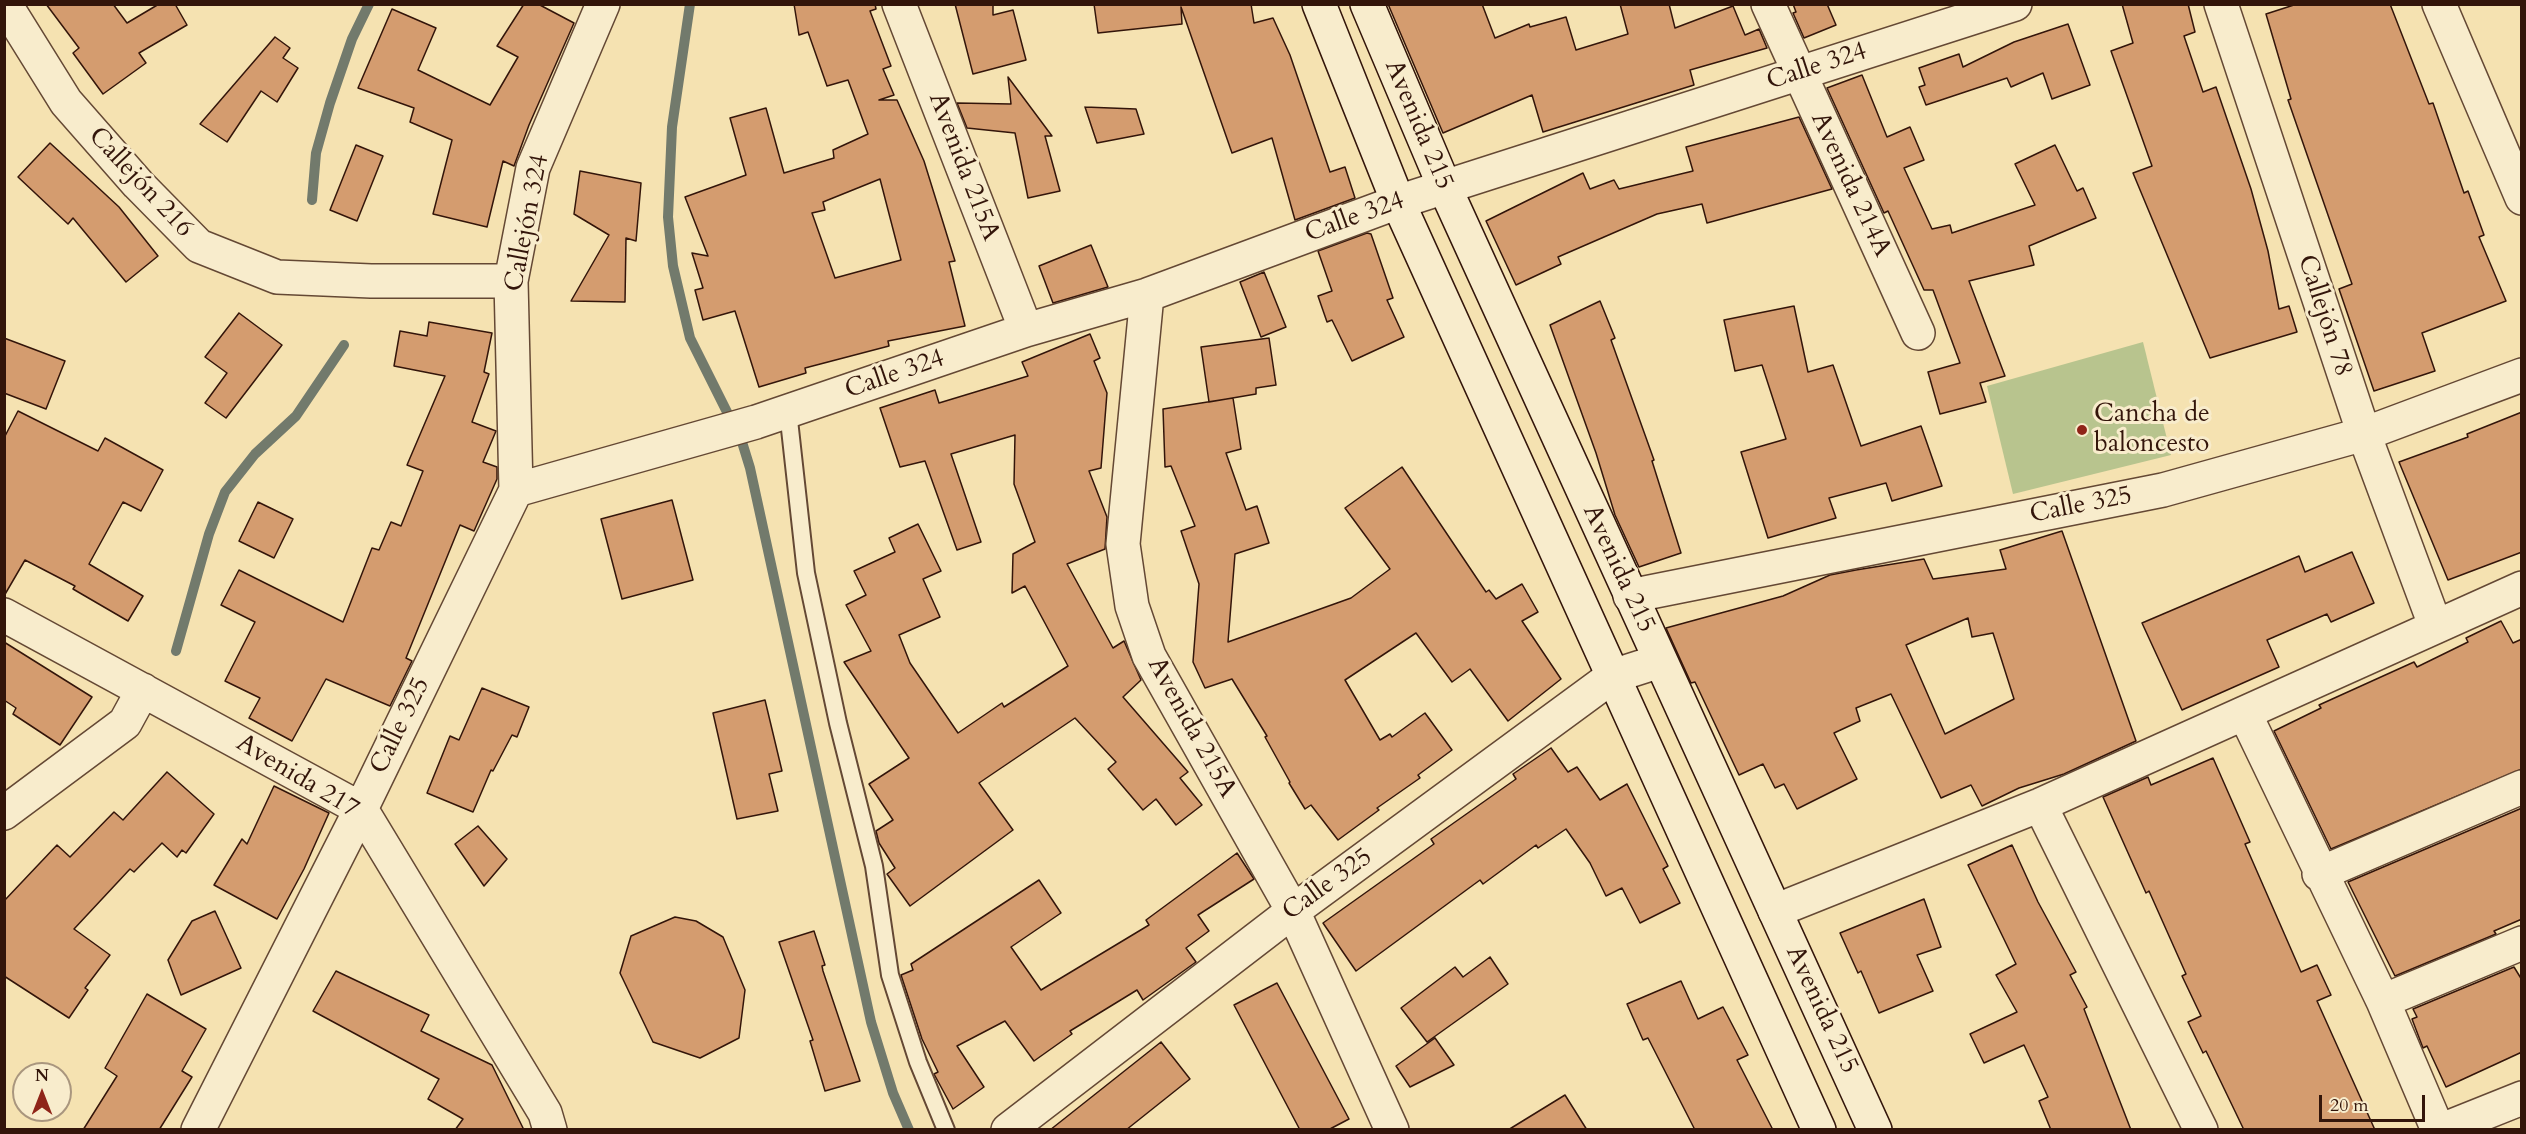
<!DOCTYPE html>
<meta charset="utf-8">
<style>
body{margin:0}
#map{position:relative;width:2526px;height:1134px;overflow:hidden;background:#f5e2b1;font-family:Cardo,serif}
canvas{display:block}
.frame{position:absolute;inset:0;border:6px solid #33150a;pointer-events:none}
.north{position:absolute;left:12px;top:1062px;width:60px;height:60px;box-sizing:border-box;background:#f8eccc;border:2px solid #a9967e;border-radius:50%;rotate:0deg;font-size:16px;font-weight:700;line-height:24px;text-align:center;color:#33150a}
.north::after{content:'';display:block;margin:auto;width:21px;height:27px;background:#8f2418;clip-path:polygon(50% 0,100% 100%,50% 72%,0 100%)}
.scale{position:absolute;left:2319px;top:1095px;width:106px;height:27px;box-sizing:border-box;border:3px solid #33150a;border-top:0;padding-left:8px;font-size:18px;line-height:21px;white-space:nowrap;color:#33150a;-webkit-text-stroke:4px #f8eccc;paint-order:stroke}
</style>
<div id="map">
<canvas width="2526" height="1134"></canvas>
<div class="frame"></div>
<div class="north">N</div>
<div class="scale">20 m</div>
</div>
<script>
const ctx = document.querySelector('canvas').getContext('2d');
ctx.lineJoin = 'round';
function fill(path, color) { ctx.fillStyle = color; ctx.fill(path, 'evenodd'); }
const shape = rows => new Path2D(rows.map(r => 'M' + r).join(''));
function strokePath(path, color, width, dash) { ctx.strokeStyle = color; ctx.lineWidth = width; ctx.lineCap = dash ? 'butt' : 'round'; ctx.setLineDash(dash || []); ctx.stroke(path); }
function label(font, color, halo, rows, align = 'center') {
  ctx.font = font + ' Cardo,serif'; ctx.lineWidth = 6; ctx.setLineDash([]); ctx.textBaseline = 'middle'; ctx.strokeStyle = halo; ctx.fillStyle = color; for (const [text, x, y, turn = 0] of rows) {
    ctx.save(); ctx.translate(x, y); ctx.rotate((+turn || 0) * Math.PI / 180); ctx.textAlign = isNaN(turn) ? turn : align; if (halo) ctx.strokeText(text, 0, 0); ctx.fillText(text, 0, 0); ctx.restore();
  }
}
fill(shape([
 [2143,342,2171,455,2013,494,1987,386]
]), '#b8c48e');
strokePath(shape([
 [690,4,672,127,668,217,673,266,690,338,742,442,750,468,871,1022,893,1093,909,1130],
 [312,200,316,153,330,103,352,39,369,4],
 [176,651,209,534,225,492,255,454,296,416,344,345]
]), '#727a6c', 10);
const building = shape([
 [46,4,113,4,127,23,159,4,175,4,187,25,139,53,146,63,103,94,73,53,79,48,46,4],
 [524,4,538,4,574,23,529,125,514,166,503,161,487,227,433,214,452,140,410,122,414,108,358,88,392,9,436,28,418,70,490,105,518,57,497,46,524,4],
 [794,4,875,4,876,9,870,11,891,66,883,69,894,95,879,100,897,100,924,161,955,261,949,262,965,326,888,341,889,346,805,368,806,373,759,387,735,311,703,320,695,290,703,288,692,253,708,256,685,197,746,175,730,118,766,108,784,173,834,158,833,150,868,134,848,80,827,86,808,32,799,35,794,4],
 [880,179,901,260,835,278,812,213,825,210,823,202,880,179],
 [955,4,993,4,993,15,1013,10,1026,60,973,74,955,4],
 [1094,4,1251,4,1254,23,1273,18,1290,55,1330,172,1345,167,1355,198,1295,220,1272,138,1232,153,1181,7,1182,24,1098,33,1094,4],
 [1388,4,1482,4,1495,38,1529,24,1530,27,1566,17,1576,50,1628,34,1620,4,1669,4,1675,28,1733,6,1745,35,1759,29,1767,48,1690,70,1694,85,1543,132,1532,95,1443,133,1388,4],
 [1793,4,1827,4,1836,25,1804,38,1793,13,1796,12,1793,4],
 [2122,4,2188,4,2195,32,2184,36,2203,92,2216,87,2251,189,2268,251,2279,309,2289,306,2297,332,2210,358,2133,173,2152,166,2111,51,2133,43,2122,4],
 [2297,4,2390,4,2429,104,2433,103,2464,193,2468,191,2484,235,2479,237,2506,301,2422,333,2435,371,2374,391,2339,289,2352,284,2288,100,2291,99,2266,14,2297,4],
 [2068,24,2090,85,2052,99,2043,73,2011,87,2007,78,1926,105,1919,87,1925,85,1919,68,1959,54,1963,67,2014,42,2068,24],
 [275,37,290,48,283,58,298,68,277,102,261,91,227,142,200,124,275,37],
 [1862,75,1887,137,1910,127,1924,160,1904,168,1932,229,1950,225,1952,233,2035,205,2015,164,2055,145,2077,191,2083,188,2096,218,2029,246,2034,265,1969,281,2005,376,1980,383,1986,402,1940,414,1928,372,1960,363,1933,290,1924,290,1888,211,1884,213,1827,88,1862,75],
 [1008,77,1052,136,1045,136,1060,191,1028,198,1015,133,967,128,957,103,1011,104,1008,77],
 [1085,107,1136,109,1144,134,1097,143,1085,107],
 [1799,117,1832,189,1707,223,1702,204,1657,214,1558,257,1561,264,1516,285,1486,221,1583,173,1590,189,1614,180,1619,189,1693,171,1686,147,1799,117],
 [50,143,119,207,158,256,126,282,73,218,68,224,18,177,50,143],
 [356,145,383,156,357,221,330,210,356,145],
 [580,171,641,183,636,241,626,238,625,302,571,301,609,235,574,214,580,171],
 [1367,233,1371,234,1393,298,1387,300,1404,337,1352,361,1332,320,1327,322,1318,296,1332,291,1318,251,1367,233],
 [1091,245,1108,287,1053,303,1039,266,1091,245],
 [1264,272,1286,327,1261,337,1240,282,1264,272],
 [1600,301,1615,338,1611,340,1654,460,1652,461,1681,553,1639,567,1615,515,1596,453,1550,325,1600,301],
 [1794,306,1808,372,1833,365,1861,446,1921,426,1942,486,1892,501,1886,483,1829,498,1836,518,1768,538,1741,452,1786,439,1762,365,1735,371,1724,320,1794,306],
 [239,313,282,345,226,418,205,403,227,373,205,357,239,313],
 [429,322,492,333,484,372,489,374,472,422,496,431,483,462,497,467,497,479,474,531,460,525,406,658,412,661,390,706,326,679,292,741,249,718,260,698,225,681,255,622,221,605,239,570,343,622,372,548,379,550,391,522,401,526,423,471,407,465,445,376,394,366,400,331,427,336,429,322],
 [1090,334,1100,358,1094,361,1107,393,1101,468,1089,471,1107,517,1105,549,1067,564,1113,648,1124,641,1141,680,1123,697,1188,772,1180,778,1202,805,1176,825,1156,799,1143,810,1108,769,1116,762,1075,718,979,783,1013,830,910,906,887,874,895,868,879,843,876,831,893,820,869,784,909,758,844,662,871,651,846,605,866,595,854,571,895,552,889,538,918,524,941,571,923,579,940,617,899,635,910,663,958,733,1002,703,1004,707,1068,666,1025,586,1012,593,1013,554,1035,542,1014,484,1015,435,951,454,981,542,957,550,925,461,900,467,880,408,935,390,939,403,1028,376,1022,362,1090,334],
 [4,338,65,361,46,409,4,393,4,338],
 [1269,338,1276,385,1256,388,1256,394,1209,402,1201,347,1269,338],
 [1233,398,1241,449,1226,453,1246,510,1257,506,1269,543,1235,554,1228,642,1351,598,1390,569,1345,508,1402,467,1486,592,1489,590,1496,599,1522,584,1538,612,1522,621,1561,679,1508,721,1470,669,1452,682,1416,633,1345,680,1380,740,1390,734,1392,737,1425,713,1452,750,1418,775,1420,778,1377,808,1379,810,1338,840,1311,805,1305,809,1289,783,1290,782,1265,737,1267,736,1232,679,1205,688,1193,662,1199,584,1181,531,1195,526,1171,466,1165,467,1163,409,1233,398],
 [18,411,98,451,105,438,163,470,141,511,123,502,89,564,143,596,128,621,73,589,75,586,25,560,4,596,4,438,18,411],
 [2522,412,2522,552,2448,580,2399,462,2468,437,2467,434,2522,412],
 [672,500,693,580,622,599,601,519,672,500],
 [258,502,293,519,274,558,239,541,258,502],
 [2062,531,2136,741,2064,774,2019,788,1982,806,1971,785,1941,798,1891,694,1856,708,1860,721,1834,733,1857,779,1797,809,1784,784,1775,788,1763,764,1739,775,1695,682,1691,683,1666,628,1783,596,1830,575,1856,570,1924,559,1933,579,2006,569,2000,550,2062,531],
 [1968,618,1972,637,1993,633,2014,699,1945,734,1906,645,1968,618],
 [2352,552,2374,603,2331,622,2327,614,2267,640,2279,667,2182,710,2142,623,2299,556,2305,572,2352,552],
 [2501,621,2513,643,2522,639,2522,769,2331,849,2274,731,2321,708,2319,705,2414,662,2417,667,2468,642,2466,638,2501,621],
 [4,642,92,697,60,745,13,714,16,708,4,700,4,642],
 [482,688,529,707,517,737,512,735,493,771,491,770,473,812,427,793,450,736,459,740,482,688],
 [765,700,782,771,769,774,778,811,737,819,713,713,765,700],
 [1551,748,1568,772,1577,767,1600,800,1627,784,1668,866,1663,869,1680,903,1640,923,1622,888,1606,896,1590,863,1566,829,1538,848,1536,845,1483,884,1480,880,1356,971,1323,923,1434,844,1431,839,1516,779,1513,774,1551,748],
 [2213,758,2250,842,2245,844,2301,972,2317,965,2331,995,2317,1001,2375,1130,2244,1130,2206,1051,2203,1053,2188,1022,2201,1016,2182,976,2186,974,2149,891,2146,893,2103,797,2148,777,2151,785,2213,758],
 [167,772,214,814,186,853,182,850,177,857,162,843,134,872,130,869,74,929,110,955,85,988,88,990,69,1018,4,976,4,901,57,845,70,857,114,812,123,820,167,772],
 [274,786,329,813,304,869,277,919,214,885,242,839,247,844,274,786],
 [2522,808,2522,919,2494,931,2496,934,2395,976,2348,882,2522,808],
 [478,826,507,859,484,886,455,844,478,826],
 [2012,845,2038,902,2076,972,2070,975,2087,1007,2084,1009,2131,1130,2051,1130,2039,1101,2048,1097,2024,1045,1984,1063,1970,1034,2017,1012,1996,975,2016,964,1968,865,2012,845],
 [1237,853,1254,879,1198,915,1209,931,1186,948,1196,962,1143,1000,1137,990,1070,1031,1072,1034,1034,1061,1005,1021,957,1046,984,1087,953,1109,934,1074,938,1072,922,1039,901,975,913,970,911,964,1039,880,1061,913,1011,947,1041,990,1149,925,1146,920,1237,853],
 [1924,899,1941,947,1917,955,1933,991,1879,1013,1861,971,1858,973,1840,933,1924,899],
 [215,911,241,968,181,995,168,960,192,921,215,911],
 [675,917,696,921,723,937,745,990,739,1038,700,1058,653,1042,620,973,631,936,675,917],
 [814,931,825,965,822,966,823,971,860,1081,825,1091,810,1041,813,1040,779,942,814,931],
 [1490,957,1508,984,1427,1042,1401,1008,1455,967,1463,977,1490,957],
 [2514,967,2522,980,2522,1052,2446,1087,2427,1046,2423,1048,2412,1019,2417,1017,2413,1009,2514,967],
 [336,971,429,1015,421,1031,492,1065,524,1130,455,1130,463,1119,428,1099,439,1079,313,1011,336,971],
 [1681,981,1698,1019,1723,1007,1748,1055,1737,1060,1773,1130,1695,1130,1648,1038,1643,1040,1627,1004,1681,981],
 [1277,983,1349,1119,1328,1130,1300,1130,1234,1005,1277,983],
 [147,994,206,1029,182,1071,192,1077,159,1130,83,1130,117,1076,105,1068,147,994],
 [1435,1038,1454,1065,1410,1087,1396,1066,1435,1038],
 [1161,1042,1190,1079,1126,1130,1050,1130,1161,1042],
 [1565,1095,1587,1130,1508,1130,1565,1095]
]);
fill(building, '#d49c6f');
strokePath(building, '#33150a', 1.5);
const lane = shape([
 [788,411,806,573,838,723,874,866,890,975,918,1062,946,1130]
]);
const street = shape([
 [5,4,66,102,138,184,199,246,277,277,371,281,511,281],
 [899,4,1026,330],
 [1768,4,1918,333],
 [2221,4,2364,434,2435,625],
 [2439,4,2522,198],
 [1147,295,1123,544,1132,606,1149,656,1293,911,1392,1130],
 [516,490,511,281,533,168,603,4],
 [1630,596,2163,490,2364,434,2522,375],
 [4,615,361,809,545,1113,550,1130],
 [2245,714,2383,1001,2438,1130],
 [2040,805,2201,1130],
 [4,813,125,723,143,690],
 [2319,874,2522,787],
 [1775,911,2040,805,2522,588],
 [2383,1001,2522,943],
 [198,1130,361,809,516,490,756,422,1026,330,1147,295,1398,202,2015,4],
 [1008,1130,1293,911,1613,676,1660,661],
 [2442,1130,2522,1098]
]);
const secondary = shape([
 [1319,4,1398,202,1819,1130],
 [1367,4,1445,188,1875,1130]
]);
strokePath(lane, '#644834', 20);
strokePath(street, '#644834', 36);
strokePath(secondary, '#33150a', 36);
strokePath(lane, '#f8eccc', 16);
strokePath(street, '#f8eccc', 33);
strokePath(secondary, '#f8eccc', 33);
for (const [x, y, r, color] of [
 [2082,430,6,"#8f2418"]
]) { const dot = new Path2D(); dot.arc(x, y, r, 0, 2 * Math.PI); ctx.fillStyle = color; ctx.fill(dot); strokePath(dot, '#f8eccc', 2); }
label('26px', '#33150a', '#f8eccc', [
 ["Calle 324",1817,67,-18],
 ["Avenida 215",1418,125,67],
 ["Avenida 215A",963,167,69],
 ["Callejón 216",140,183,47],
 ["Avenida 214A",1850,185,65],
 ["Calle 324",1355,218,-20],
 ["Callejón 324",528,223,-79],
 ["Callejón 78",2324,316,72],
 ["Calle 324",895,375,-19],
 ["Calle 325",2081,506,-11],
 ["Avenida 215",1618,569,65],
 ["Calle 325",401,726,-64],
 ["Avenida 215A",1191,728,61],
 ["Avenida 217",297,777,31],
 ["Calle 325",1328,885,-36],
 ["Avenida 215",1821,1010,65]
]);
label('26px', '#33150a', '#f8eccc', [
 ["Cancha de",2094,415],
 ["baloncesto",2094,445]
], 'left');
</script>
